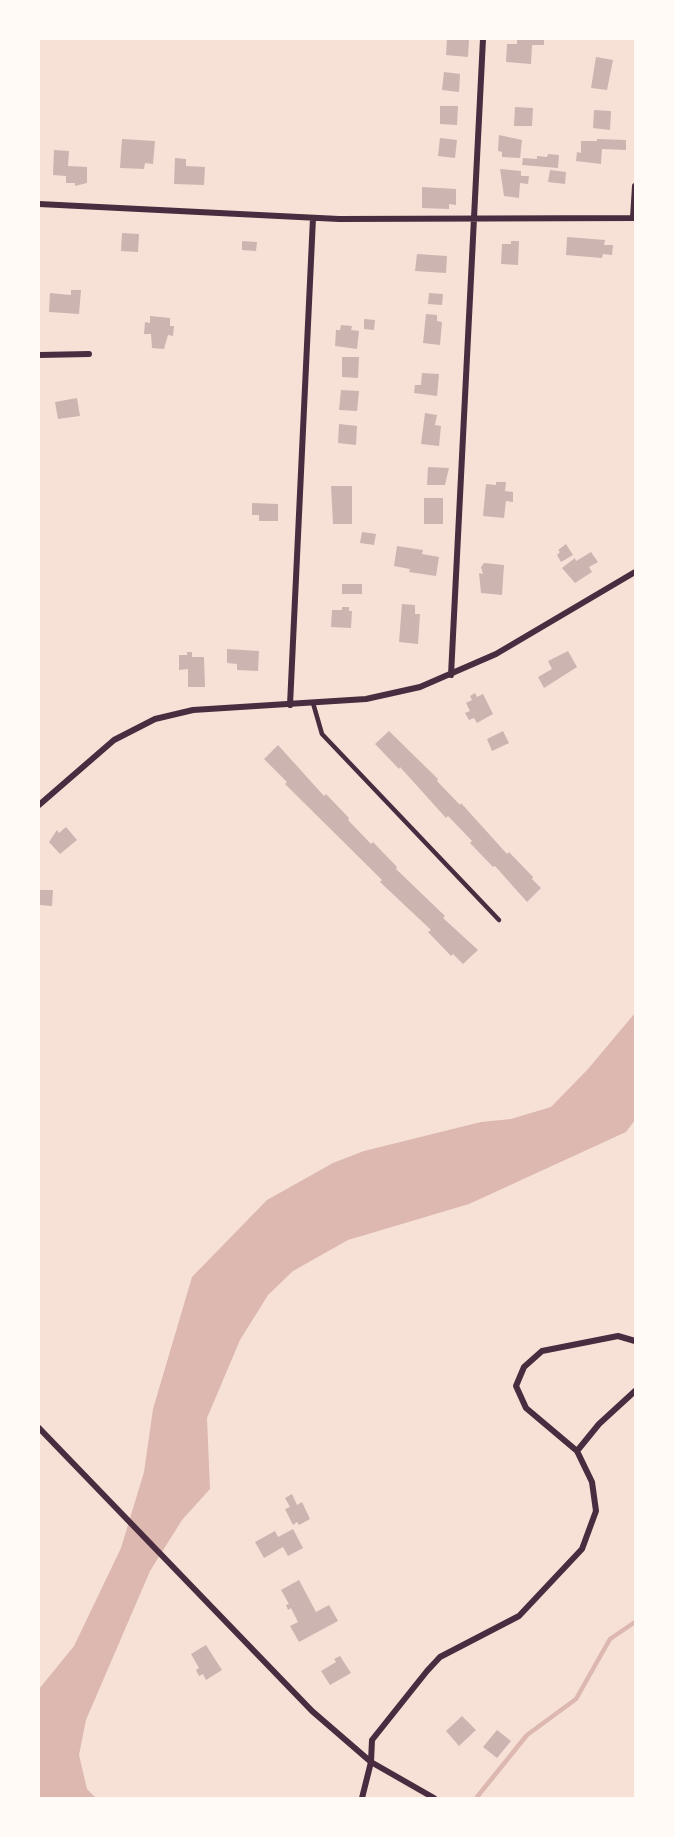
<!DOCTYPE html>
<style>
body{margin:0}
#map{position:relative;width:674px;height:1837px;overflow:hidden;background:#f7e1d7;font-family:Merriweather,serif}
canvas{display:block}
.frame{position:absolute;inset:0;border:40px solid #fffaf5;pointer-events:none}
</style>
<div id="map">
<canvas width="674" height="1837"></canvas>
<div class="frame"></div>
</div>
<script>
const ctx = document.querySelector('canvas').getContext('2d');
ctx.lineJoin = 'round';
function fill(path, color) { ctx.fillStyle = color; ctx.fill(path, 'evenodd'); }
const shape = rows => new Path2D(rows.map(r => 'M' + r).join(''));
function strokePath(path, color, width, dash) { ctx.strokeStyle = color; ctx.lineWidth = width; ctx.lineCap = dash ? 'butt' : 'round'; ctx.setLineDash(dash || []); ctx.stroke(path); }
fill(shape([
 [635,1013,635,1120,626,1132,469,1204,348,1240,293,1271,268,1295,240,1340,207,1418,210,1489,182,1520,150,1571,86,1720,79,1755,87,1789,96,1798,39,1798,39,1689,74,1646,121,1548,144,1472,153,1409,192,1277,267,1200,333,1163,364,1151,481,1122,511,1119,551,1107,588,1069]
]), '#dcb8b0');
strokePath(shape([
 [477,1797,527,1735,576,1699,610,1639,635,1622]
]), '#dcb8b0', 4.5);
fill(shape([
 [447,39,469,40,468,57,446,55],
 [517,39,544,39,544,45,532,45,531,64,506,62,507,44,517,44],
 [596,57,613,60,607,90,591,88],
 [444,72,460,74,459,92,442,90],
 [440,106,458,106,457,125,440,124],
 [515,107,533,108,532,126,514,126],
 [594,110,611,111,610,130,593,128],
 [499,135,522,140,520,158,502,157,502,152,498,151],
 [440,138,457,140,455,158,438,156],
 [122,139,155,141,153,164,145,163,144,169,120,168],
 [597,139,626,140,626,150,602,149,601,164,576,161,577,152,581,153,581,141,597,141],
 [54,150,69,151,68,166,87,167,87,183,75,186,75,183,66,183,66,176,53,175],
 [548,154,559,155,558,168,522,165,523,158,537,159,537,156,547,157],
 [175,158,186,159,186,166,205,167,204,185,174,184],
 [500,169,521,171,521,176,529,176,528,184,520,183,519,198,504,196],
 [550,170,566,172,565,184,548,182],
 [422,187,456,189,456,205,449,204,449,209,422,208],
 [122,233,139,234,138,252,121,251],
 [567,237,605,240,604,245,613,245,612,255,603,254,602,258,566,255],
 [242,241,257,242,256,251,242,250],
 [511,241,519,241,518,265,501,264,502,244,511,244],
 [417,254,447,256,446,273,415,271],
 [71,290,81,290,79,314,49,312,50,293,71,295],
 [429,293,443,294,442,305,428,304],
 [426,314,437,315,437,321,442,322,440,345,423,343],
 [150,316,170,318,170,326,174,326,173,336,168,335,164,349,152,348,151,334,144,334,145,322,150,323],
 [364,319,375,320,374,330,364,329],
 [341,325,352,326,351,330,359,331,357,349,335,346,336,330,340,330],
 [342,357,359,357,358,378,342,377],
 [422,373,439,374,437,396,414,393,415,385,421,385],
 [341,390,359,391,357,411,339,410],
 [77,398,80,416,58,419,55,402],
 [425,413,437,415,435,425,441,426,439,446,421,444],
 [339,424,357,426,356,445,338,443],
 [428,467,449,468,445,485,427,485],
 [496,482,506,482,505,491,513,492,513,502,506,501,504,518,483,516,486,484,496,485],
 [331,486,352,486,352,524,333,524],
 [424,498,443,498,443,524,424,524],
 [252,503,278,504,278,521,259,521,259,515,252,515],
 [362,532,376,534,374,545,360,543],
 [566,544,573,555,561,562,557,555,560,552,558,550],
 [397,546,423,550,422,554,439,557,436,576,409,572,410,569,394,566],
 [591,552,598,562,589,567,592,572,575,583,562,568,575,558,576,561],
 [484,563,504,565,502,595,481,593,479,573,483,574,481,567],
 [342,584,362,584,362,594,342,594],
 [402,604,415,605,415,614,420,614,418,644,399,642],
 [342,607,349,607,349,611,352,611,351,628,331,627,332,610,342,610],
 [227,649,259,651,258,671,237,670,237,664,227,663],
 [568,651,577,667,544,688,538,677,552,669,548,661],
 [187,652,192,652,192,657,204,657,205,687,188,687,188,669,179,670,179,655,187,655],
 [475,693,477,697,483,694,493,714,477,723,474,718,469,720,465,713,470,711,466,703,472,700,470,696],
 [389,731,438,779,437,781,460,805,461,803,507,854,509,852,533,877,532,879,541,888,527,902,495,866,493,867,470,843,472,841,448,816,446,818,400,767,399,769,375,744],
 [503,731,509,743,492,751,487,739],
 [278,745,324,796,326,794,349,818,348,820,371,844,373,842,397,867,396,869,445,916,443,918,478,950,463,964,453,954,451,956,428,932,431,930,380,882,382,880,285,784,287,782,264,759],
 [66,827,77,840,60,854,49,842,57,830,59,833],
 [39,890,53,890,52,906,39,905],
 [292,1494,297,1505,302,1502,310,1519,299,1525,297,1522,293,1525,285,1509,290,1507,285,1498],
 [293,1529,303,1548,288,1556,283,1547,264,1558,255,1542,275,1531,278,1537],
 [299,1580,316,1612,329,1605,338,1621,299,1642,290,1626,298,1622,291,1608,288,1610,286,1605,289,1604,281,1590],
 [206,1645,222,1670,206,1680,203,1674,199,1676,196,1670,199,1668,191,1654],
 [340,1656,351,1673,330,1685,321,1671,336,1662,334,1659],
 [462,1716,476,1730,459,1746,446,1731],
 [497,1730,511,1741,497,1758,483,1747]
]), '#ccb4b1');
strokePath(shape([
 [313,703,322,734,499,920]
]), '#4a2c40', 4.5);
strokePath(shape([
 [39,204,339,219,635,218],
 [633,218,635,186],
 [39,355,89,354],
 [451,675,483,39],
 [290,705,313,218],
 [39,805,114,740,155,719,193,710,366,699,420,687,496,654,635,572],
 [39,1428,312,1711,371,1762,434,1798],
 [577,1451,599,1424,635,1391],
 [362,1798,371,1762,372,1740,427,1671,440,1657,519,1616,582,1549,596,1511,592,1482,577,1451,526,1408,516,1386,524,1367,542,1351,618,1336,635,1341]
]), '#4a2c40', 6);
</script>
